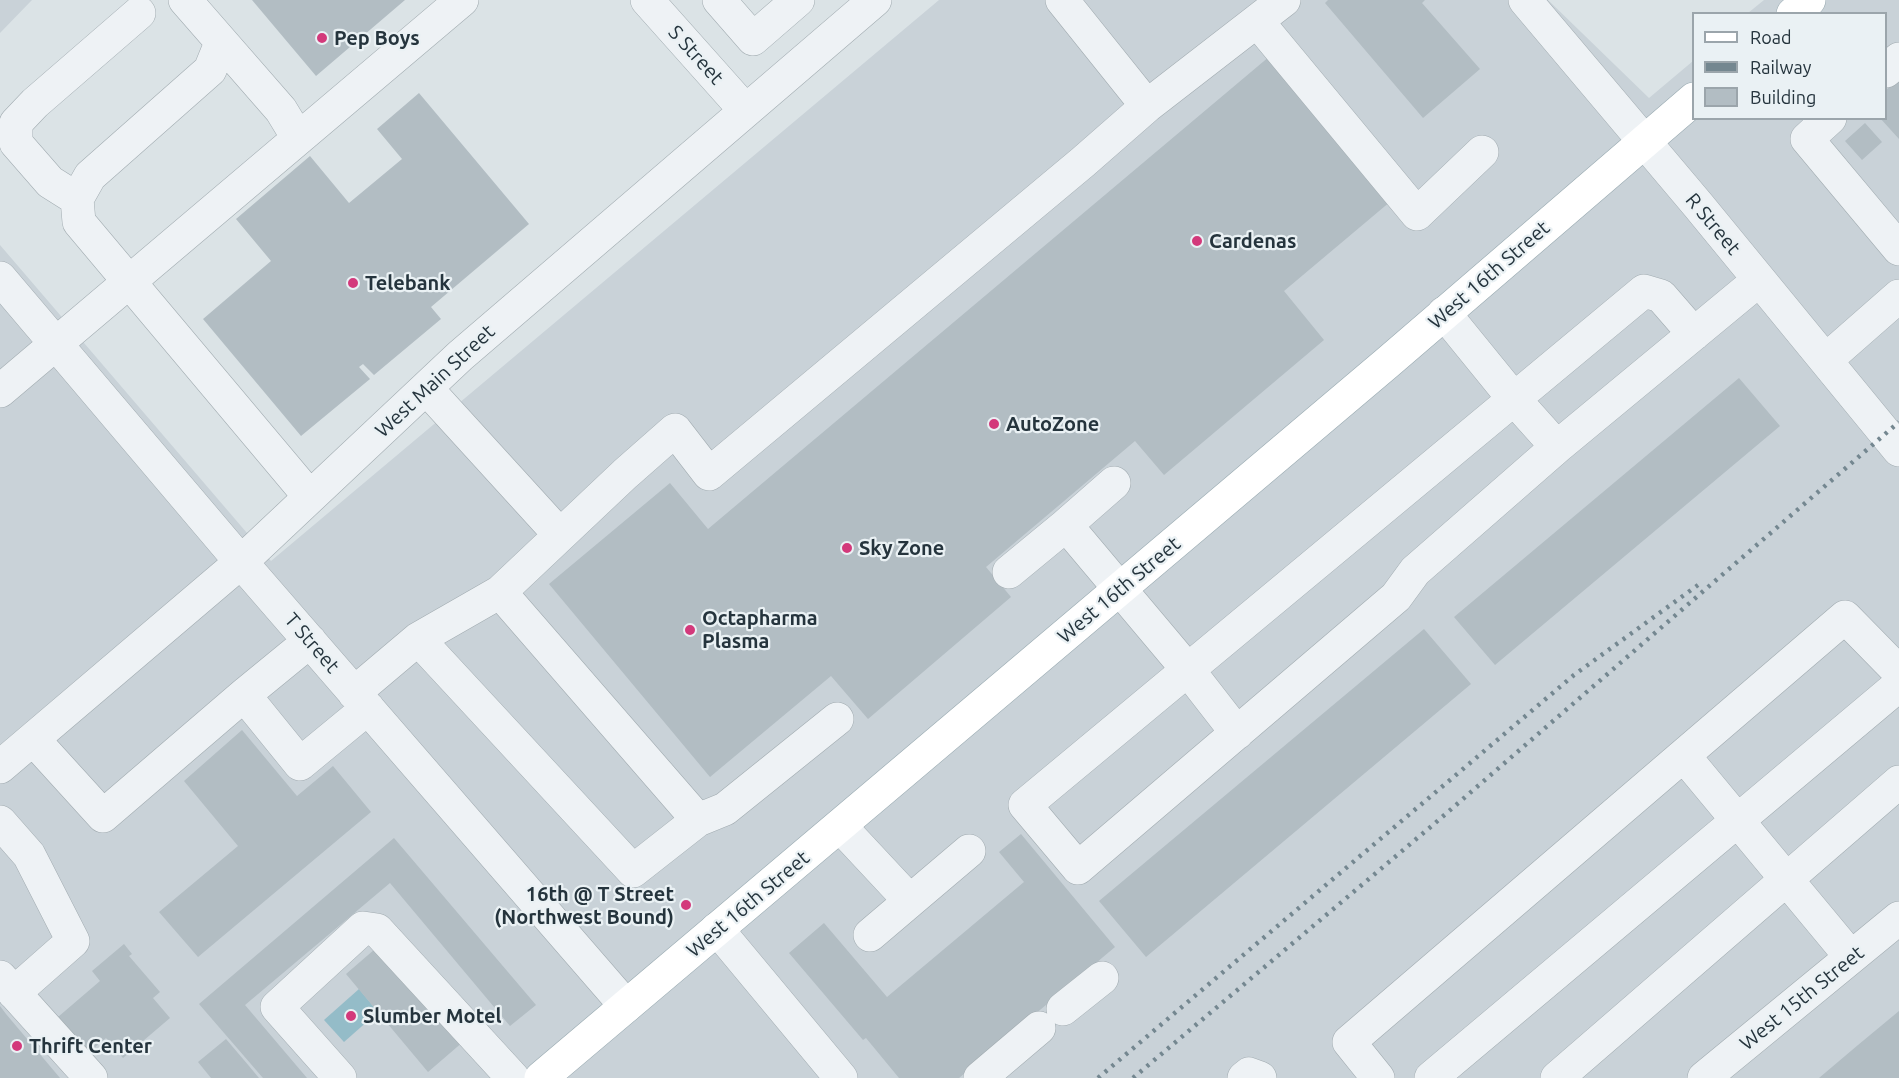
<!DOCTYPE html>
<style>
body{margin:0}
#map{position:relative;width:1899px;height:1078px;overflow:hidden;background:#dbe3e6;font-family:Ubuntu,sans-serif}
canvas{display:block}
.legend{position:absolute;left:1692px;top:12px;width:195px;height:108px;box-sizing:border-box;background:#eaf1f4;border:2px solid #9ba5ab;margin:0;padding:8px 10px;list-style:none;font-size:18px;color:#25343d}
.legend li{display:flex;align-items:center;gap:12px;height:30px}
.legend b{width:30px;border:2px solid #9ba5ab}
</style>
<div id="map">
<canvas width="1899" height="1078"></canvas>
<ul class="legend">
<li><b style="height:8px;background:#fff"></b>Road</li>
<li><b style="height:8px;background:#748790"></b>Railway</li>
<li><b style="height:16px;background:#b2bdc3"></b>Building</li>
</ul>
</div>
<script>
const ctx = document.querySelector('canvas').getContext('2d');
ctx.lineJoin = 'round';
function fill(path, color) { ctx.fillStyle = color; ctx.fill(path, 'evenodd'); }
const shape = rows => new Path2D(rows.map(r => 'M' + r).join(''));
function strokePath(path, color, width, dash) { ctx.strokeStyle = color; ctx.lineWidth = width; ctx.lineCap = dash ? 'butt' : 'round'; ctx.setLineDash(dash || []); ctx.stroke(path); }
function label(font, color, halo, rows, align = 'center') {
  ctx.font = font + ' Ubuntu,sans-serif'; ctx.lineWidth = 4.5; ctx.setLineDash([]); ctx.textBaseline = 'middle'; ctx.strokeStyle = halo; ctx.fillStyle = color; for (const [text, x, y, turn = 0] of rows) {
    ctx.save(); ctx.translate(x, y); ctx.rotate((+turn || 0) * Math.PI / 180); ctx.textAlign = isNaN(turn) ? turn : align; if (halo) ctx.strokeText(text, 0, 0); ctx.fillText(text, 0, 0); ctx.restore();
  }
}
fill(shape([
 [0,0,32,0,0,33],
 [939,0,1548,0,1649,98,1693,61,1694,118,1886,118,1886,14,1748,13,1764,0,1899,0,1899,1078,0,1078,0,245,271,561]
]), '#c9d2d8');
fill(shape([
 [359,989,378,1012,344,1042,324,1020]
]), '#94bcc8');
fill(shape([
 [252,0,405,0,316,76],
 [1328,0,1425,0,1422,3,1480,69,1423,118,1325,3],
 [1270,56,1391,201,1284,291,1324,340,1164,475,1135,441,986,567,1011,597,868,719,831,676,710,777,549,584,670,483,708,529],
 [1899,78,1899,139,1880,118,1886,118,1886,90],
 [419,93,529,224,431,307,441,319,374,375,363,364,359,367,370,379,301,436,203,319,271,261,236,219,310,156,349,203,402,159,377,129],
 [1865,123,1882,142,1862,160,1845,141],
 [1739,378,1780,426,1495,665,1454,617],
 [1424,629,1471,684,1146,957,1099,901],
 [242,730,297,796,333,766,371,812,198,957,159,912,238,846,184,781],
 [1021,834,1115,947,959,1078,899,1078,866,1038,863,1040,789,953,824,923,887,997,1024,882,999,852],
 [394,838,536,1005,510,1026,390,883,245,1005,307,1078,263,1078,199,1004],
 [382,943,464,1041,428,1072,346,974],
 [124,944,132,954,129,956,160,992,153,998,170,1018,123,1058,106,1038,88,1053,58,1017,100,981,92,971],
 [0,1006,6,1014,60,1078,0,1078],
 [1899,1011,1899,1078,1819,1078,1858,1045],
 [226,1039,249,1066,259,1078,211,1078,198,1062]
]), '#b2bdc3');
const minor = shape([
 [185,0,281,110,298,138],
 [647,0,745,110],
 [719,0,753,39,798,0],
 [1062,0,1147,106],
 [1525,0,1698,205,1899,450],
 [1257,21,1417,214,1482,152],
 [221,43,210,70,90,176,77,199,79,222,310,497],
 [1886,71,1899,59],
 [1830,118,1807,139,1899,249],
 [77,199,50,182,16,143,16,123,35,103,139,13],
 [0,278,241,562,626,1006],
 [1444,313,1514,399,1557,447,1415,571,1396,597,1078,868,1025,805,1514,399,1644,291,1661,296,1694,334],
 [1826,360,1899,296],
 [426,388,560,535],
 [0,391,462,0],
 [1557,447,1759,280],
 [1066,525,1114,483],
 [1009,572,1066,525,1188,670,1237,733],
 [418,639,633,871,698,820,500,592],
 [310,641,244,695,300,764,368,708],
 [354,693,418,639,500,592,625,474,675,430,709,474,1083,162,1147,106,1284,0],
 [33,739,103,816,244,695],
 [1684,756,1851,957],
 [0,767,241,562,460,356,875,0],
 [698,820,725,809,837,719],
 [0,822,29,855,73,941,14,993],
 [840,826,910,901,969,851],
 [717,929,841,1078],
 [870,935,910,901],
 [0,977,91,1078],
 [1063,1009,1102,978],
 [340,1078,277,1007,363,928,377,930,513,1078],
 [980,1078,1039,1028],
 [1244,1078,1249,1074,1260,1078],
 [1378,1078,1349,1042,1845,617,1899,672],
 [1431,1078,1899,685],
 [1557,1078,1899,782],
 [1704,1078,1899,918]
]);
const major = shape([
 [1793,14,1809,0],
 [541,1078,1387,363,1694,99]
]);
strokePath(minor, '#a1abb0', 34);
strokePath(major, '#9aabb2', 34);
strokePath(minor, '#eef2f5', 33);
strokePath(major, '#fff', 33);
strokePath(shape([
 [1098,1078,1574,675,1698,585],
 [1133,1078,1434,824,1899,422]
]), '#748790', 4.5, [3, 6]);
for (const [x, y, r, color] of [
 [322,38,6,"#d3397b"],
 [1197,241,6,"#d3397b"],
 [353,283,6,"#d3397b"],
 [994,424,6,"#d3397b"],
 [847,548,6,"#d3397b"],
 [690,630,6,"#d3397b"],
 [686,905,6,"#d3397b"],
 [351,1016,6,"#d3397b"],
 [17,1046,6,"#d3397b"]
]) { const dot = new Path2D(); dot.arc(x, y, r, 0, 2 * Math.PI); ctx.fillStyle = color; ctx.fill(dot); strokePath(dot, '#eaf1f4', 2); }
label('bold 20px', '#25343d', '#eaf1f4', [
 ["Pep Boys",334,38],
 ["Cardenas",1209,241],
 ["Telebank",365,283],
 ["AutoZone",1006,424],
 ["Sky Zone",859,548],
 ["Octapharma",702,618],
 ["Plasma",702,641],
 ["16th @ T Street",674,894,"right"],
 ["(Northwest Bound)",674,917,"right"],
 ["Slumber Motel",363,1016],
 ["Thrift Center",29,1046]
], 'left');
label('20px', '#25343d', '#eaf1f4', [
 ["S Street",696,55,48],
 ["R Street",1713,224,50],
 ["West 16th Street",1489,275,-41],
 ["West Main Street",435,381,-43],
 ["West 16th Street",1119,590,-40],
 ["T Street",312,643,49],
 ["West 16th Street",748,904,-40],
 ["West 15th Street",1802,998,-39]
]);
</script>
